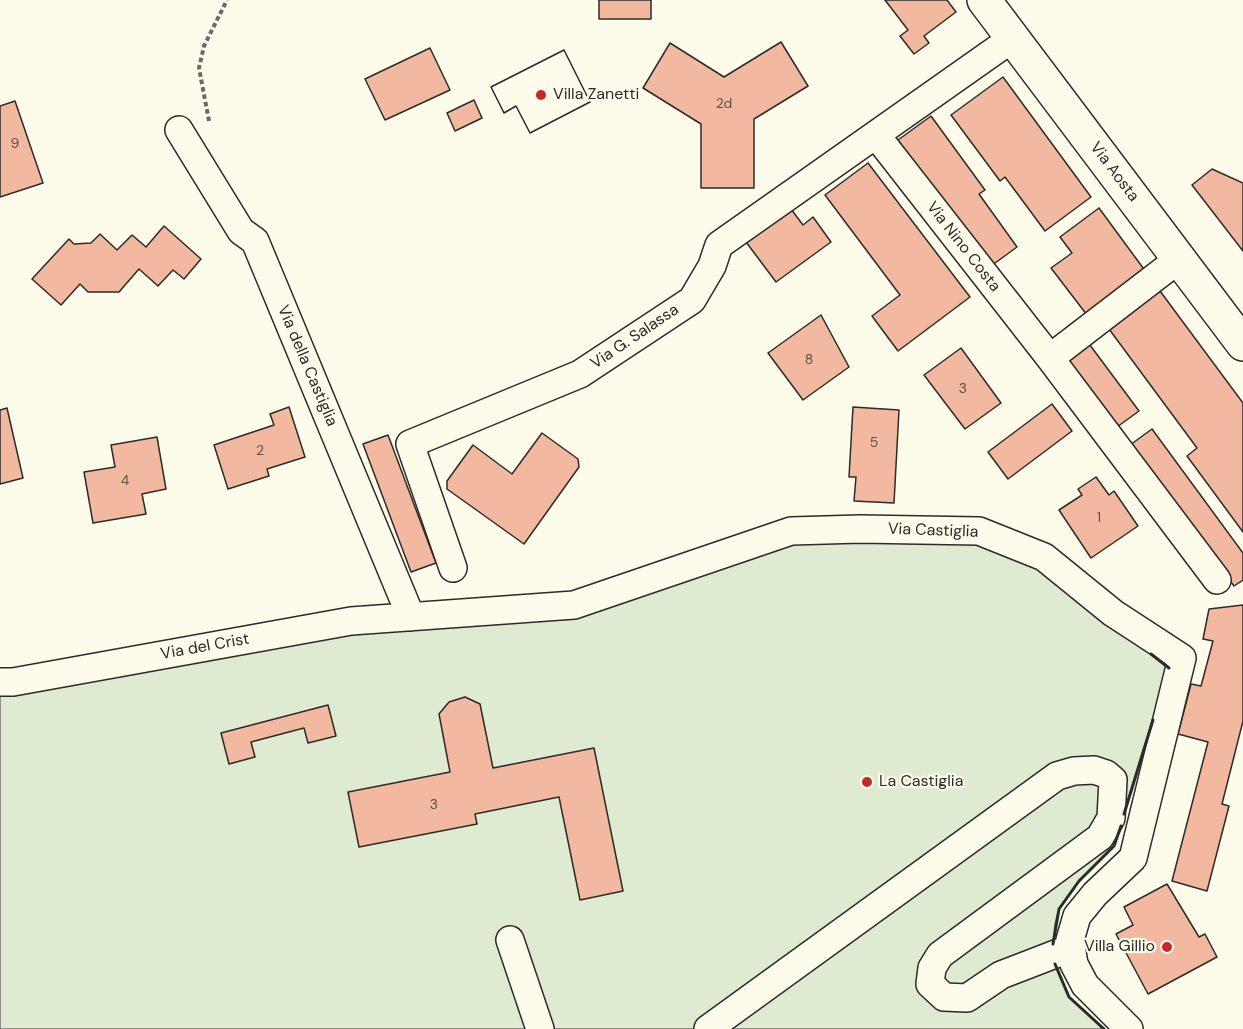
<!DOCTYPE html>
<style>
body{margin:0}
canvas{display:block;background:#fdfbea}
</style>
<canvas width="1243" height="1029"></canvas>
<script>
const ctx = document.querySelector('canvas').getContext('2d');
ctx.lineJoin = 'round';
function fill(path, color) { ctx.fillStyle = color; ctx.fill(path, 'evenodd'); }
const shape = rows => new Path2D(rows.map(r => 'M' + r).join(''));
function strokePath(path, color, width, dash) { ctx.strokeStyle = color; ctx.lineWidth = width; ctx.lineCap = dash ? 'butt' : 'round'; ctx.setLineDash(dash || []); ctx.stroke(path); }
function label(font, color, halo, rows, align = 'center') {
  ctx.font = font + ' "DM Sans",sans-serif'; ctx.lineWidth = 4.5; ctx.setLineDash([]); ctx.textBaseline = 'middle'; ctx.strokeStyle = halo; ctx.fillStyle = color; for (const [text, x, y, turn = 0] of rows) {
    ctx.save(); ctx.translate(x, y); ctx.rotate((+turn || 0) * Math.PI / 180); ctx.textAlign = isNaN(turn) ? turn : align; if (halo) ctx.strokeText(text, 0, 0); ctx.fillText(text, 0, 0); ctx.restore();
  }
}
const green = shape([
 [791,539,975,543,1038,567,1080,604,1169,666,1114,846,1079,881,1059,909,1055,924,1052,956,1069,997,1104,1029,0,1029,0,686,352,626,577,610,791,539]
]);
fill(green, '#deebd1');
strokePath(green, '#74746e', 1.5);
const building = shape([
 [599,0,651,0,651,19,599,19,599,0],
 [885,0,947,0,956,12,924,36,929,43,914,54,900,36,908,30,885,0],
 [781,42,808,86,754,119,754,188,701,188,701,124,643,88,670,43,724,77,781,42],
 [430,48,450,90,385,120,365,79,430,48],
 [564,50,590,102,530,133,516,106,504,113,491,87,564,50],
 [564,50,590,102,530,133,516,106,504,113,491,87,564,50],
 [1003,77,1091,197,1045,231,1005,177,1000,181,951,115,1003,77],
 [474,100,482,118,455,131,447,113,474,100],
 [15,101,43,183,0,197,0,106,15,101],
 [931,116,985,190,979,194,1017,247,991,266,898,140,931,116],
 [868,163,970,297,898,351,872,316,900,295,825,195,868,163],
 [1212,169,1243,183,1243,251,1192,185,1212,169],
 [1099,208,1146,272,1087,315,1051,268,1072,253,1060,237,1099,208],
 [791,209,803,225,813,217,831,242,776,282,746,242,791,209],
 [164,226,201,259,184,279,173,270,158,286,139,269,119,292,88,292,80,284,61,305,32,279,69,239,74,244,91,243,100,234,117,250,132,235,146,247,164,226],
 [1160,291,1243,403,1243,532,1187,456,1197,448,1109,329,1160,291],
 [821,315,849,367,803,400,768,353,821,315],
 [1084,337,1139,411,1117,427,1062,353,1084,337],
 [961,348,1001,403,965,429,924,375,961,348],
 [1052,404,1072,431,1008,479,988,452,1052,404],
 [289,407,305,457,267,469,269,476,228,489,214,445,274,425,270,414,289,407],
 [853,407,899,410,894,503,854,501,856,477,849,477,853,407],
 [7,408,23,478,0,484,0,410,7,408],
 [1152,429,1243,553,1243,580,1234,586,1130,445,1152,429],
 [542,433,578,459,579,467,524,544,447,489,447,481,473,445,512,474,542,433],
 [388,435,436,563,411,572,363,444,388,435],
 [157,437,166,489,142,494,146,514,93,523,84,472,115,467,111,445,157,437],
 [1096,477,1109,495,1114,491,1138,526,1091,558,1059,510,1082,495,1078,489,1096,477],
 [1243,605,1243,721,1222,804,1229,806,1207,891,1172,881,1208,742,1178,734,1191,684,1201,686,1213,641,1203,639,1209,609,1243,605],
 [465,697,480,704,493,768,594,748,623,891,580,900,559,797,475,814,477,824,359,847,348,792,450,772,439,714,449,702,465,697],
 [328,705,336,736,308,743,304,728,251,742,255,757,229,764,221,733,328,705],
 [1167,884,1199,937,1205,934,1217,957,1148,994,1116,934,1133,925,1124,907,1167,884]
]);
fill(building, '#f2b8a0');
strokePath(building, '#2b2b2b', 1.5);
const minor = shape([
 [179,130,241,231,255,241,411,617],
 [876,135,1050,358,1217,580],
 [1050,358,1179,259],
 [453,568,410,444,580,374,692,300,712,266,719,245,1013,38],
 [0,682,13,682,351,621,574,605,791,531,860,529,979,531,1044,557,1113,613,1182,658,1133,858,1095,894,1077,916,1070,940,1074,964,1085,985,1129,1029],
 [510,940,540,1029],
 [708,1029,1057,776,1074,771,1094,770,1106,774,1113,780,1111,818,1100,837,940,955,932,968,930,984,944,997,967,998,1001,975,1071,948]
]);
const primary = shape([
 [984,0,1243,344]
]);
strokePath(minor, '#2b2b2b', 30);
strokePath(primary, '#2b2b2b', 36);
strokePath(shape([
 [209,121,199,68,204,46,227,0]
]), '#6a6964', 4, [4.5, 3]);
strokePath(minor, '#fdfbea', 27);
strokePath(primary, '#fdfbea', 33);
strokePath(shape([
 [1151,654,1169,668],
 [1124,814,1153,720],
 [1053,944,1059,909,1079,881,1114,846,1121,826],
 [1055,964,1069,997,1104,1029]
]), '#2b2b2b', 3);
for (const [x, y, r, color] of [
 [541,95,6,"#c62828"],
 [867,782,6,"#c62828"],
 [1167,947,6,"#c62828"]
]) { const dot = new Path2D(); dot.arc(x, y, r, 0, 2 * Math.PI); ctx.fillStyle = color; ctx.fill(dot); strokePath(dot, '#fdfbea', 2); }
label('14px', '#5d4e48', null, [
 ["2d",724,104],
 ["9",15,144],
 ["8",809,360],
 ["3",963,389],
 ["5",874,443],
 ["2",260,451],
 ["4",125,481],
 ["1",1099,518],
 ["3",434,805]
]);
label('16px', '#2b2b2b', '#fdfbea', [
 ["Villa Zanetti",553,95],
 ["La Castiglia",879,782],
 ["Villa Gillio",1155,947,"right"]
], 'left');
label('16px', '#2b2b2b', '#fdfbea', [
 ["Via Aosta",1114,172,53],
 ["Via Nino Costa",963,247,52],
 ["Via G. Salassa",635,337,-34],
 ["Via della Castiglia",307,366,67],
 ["Via Castiglia",933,531,2],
 ["Via del Crist",205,647,-10]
]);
</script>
